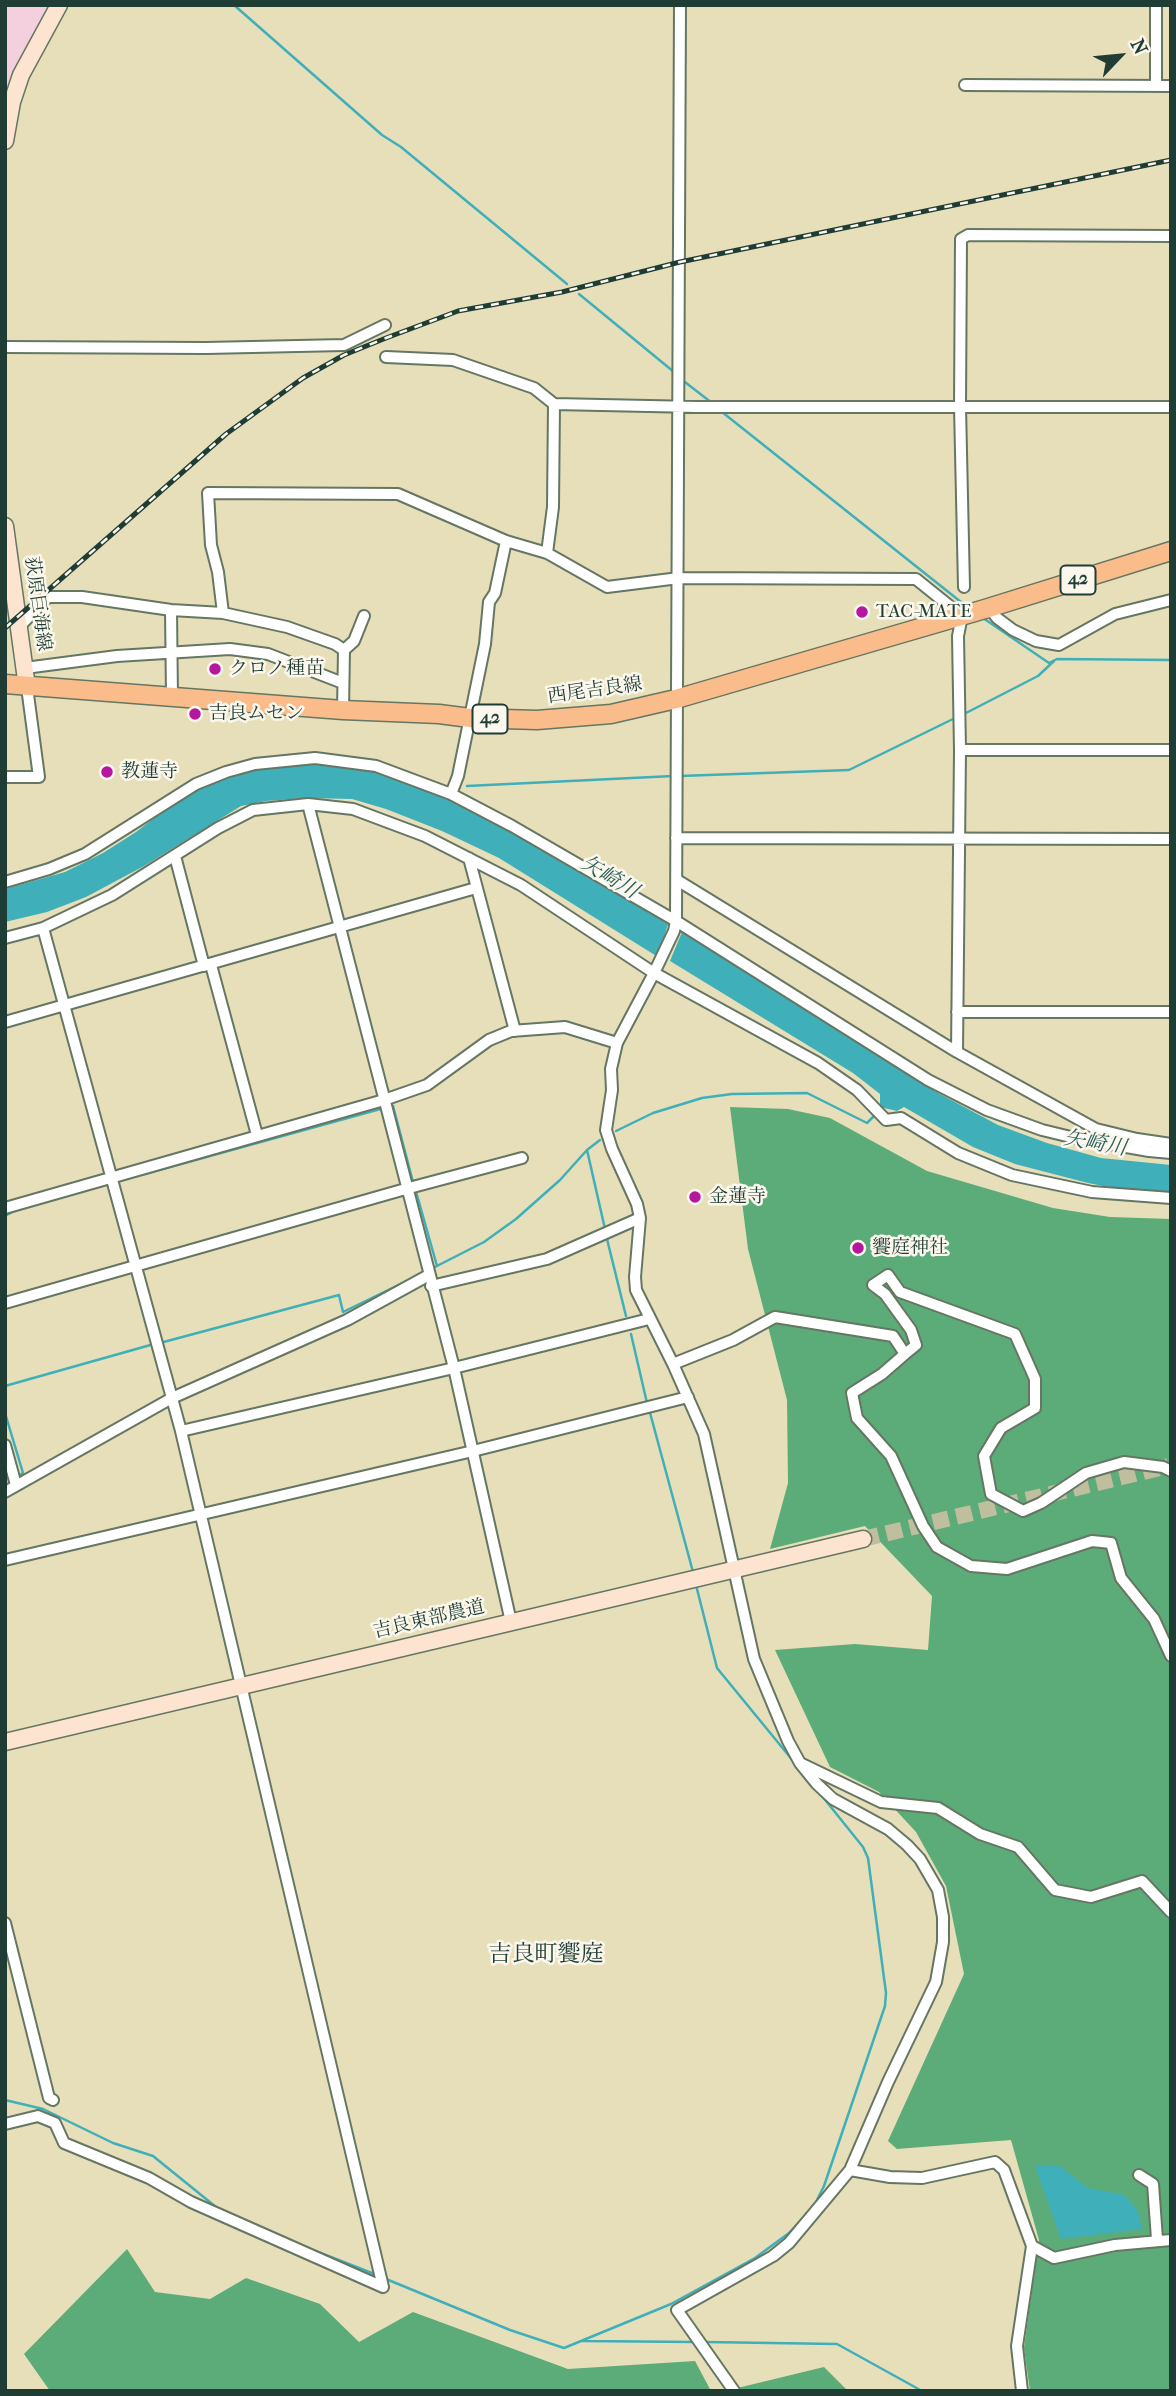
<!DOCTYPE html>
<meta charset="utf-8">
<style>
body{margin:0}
#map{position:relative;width:1176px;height:2396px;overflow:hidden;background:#e7dfba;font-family:"IM FELL French Canon",serif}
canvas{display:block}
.frame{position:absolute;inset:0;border:7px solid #1f3d34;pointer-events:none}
.north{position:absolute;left:1085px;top:21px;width:70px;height:70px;-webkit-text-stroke:5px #fbf7ec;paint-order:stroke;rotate:64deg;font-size:19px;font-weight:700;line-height:28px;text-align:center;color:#1f3d34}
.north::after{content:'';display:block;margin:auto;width:24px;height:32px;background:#1f3d34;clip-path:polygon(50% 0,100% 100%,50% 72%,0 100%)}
</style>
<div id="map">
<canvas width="1176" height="2396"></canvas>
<div class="frame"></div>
<div class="north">N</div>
</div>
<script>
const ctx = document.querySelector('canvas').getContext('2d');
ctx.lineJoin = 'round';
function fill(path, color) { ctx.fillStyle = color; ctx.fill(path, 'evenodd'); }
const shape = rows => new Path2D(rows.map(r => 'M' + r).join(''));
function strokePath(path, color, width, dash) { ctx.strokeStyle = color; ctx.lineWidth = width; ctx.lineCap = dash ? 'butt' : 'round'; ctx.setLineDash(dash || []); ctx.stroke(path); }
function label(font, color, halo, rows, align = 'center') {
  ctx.font = font + ' "IM FELL French Canon","Noto Serif JP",serif'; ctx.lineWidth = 5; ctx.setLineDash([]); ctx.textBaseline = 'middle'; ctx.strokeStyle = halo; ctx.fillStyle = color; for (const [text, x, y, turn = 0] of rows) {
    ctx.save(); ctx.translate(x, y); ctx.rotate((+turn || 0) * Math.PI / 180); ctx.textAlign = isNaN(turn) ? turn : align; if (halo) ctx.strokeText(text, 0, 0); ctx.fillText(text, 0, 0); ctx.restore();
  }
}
fill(shape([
 [5,5,50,5,18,61,5,96]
]), '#f4cfde');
fill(shape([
 [730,1107,788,1109,830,1118,927,1171,1053,1208,1110,1217,1171,1219,1171,2391,1030,2391,1024,2348,1039,2240,1011,2140,897,2149,888,2141,964,1974,946,1886,916,1832,879,1792,830,1767,775,1650,855,1644,928,1650,932,1596,865,1526,770,1549,788,1483,787,1400,748,1249],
 [127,2249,155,2292,210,2299,246,2278,320,2304,359,2342,413,2312,568,2369,695,2361,711,2391,50,2391,24,2354],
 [824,2367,848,2391,725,2391]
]), '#5cac79');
fill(shape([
 [321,762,371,768,404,778,471,809,669,921,658,957,499,858,442,831,386,809,352,799,305,798,266,801,241,806,144,866,86,897,47,912,5,922,5,889,65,872,103,853,136,832,183,796,217,782,269,765],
 [682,932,938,1093,998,1125,1047,1143,1101,1158,1171,1165,1171,1193,1124,1190,1088,1183,1015,1164,973,1147,904,1107,897,1111,880,1107,880,1094,853,1073,670,961],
 [1035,2166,1060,2166,1088,2188,1125,2195,1138,2211,1142,2229,1061,2239]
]), '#3fafb9');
strokePath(shape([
 [234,5,382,135,401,147,567,284],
 [579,294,674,372],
 [681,379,712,403],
 [722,412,966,606],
 [983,618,1049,663,1057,659,1171,660],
 [964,714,1038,676,1054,661],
 [680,776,849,770,955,718],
 [467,786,673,776],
 [390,1106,393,1106,413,1182],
 [616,1131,653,1113,702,1098,732,1094,807,1093,867,1123,875,1115],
 [587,1150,605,1229],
 [141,1175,384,1108],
 [415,1188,437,1266],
 [5,1216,16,1210],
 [606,1235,626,1316],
 [431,1269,484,1242,516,1219,560,1180,587,1150,600,1140],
 [631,1334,647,1403],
 [160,1343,339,1295,343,1312,419,1275],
 [5,1386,154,1344],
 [649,1409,693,1572],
 [5,1413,23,1473,16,1477],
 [696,1585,717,1668,794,1762],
 [5,2100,43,2109,113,2143,153,2156,216,2207],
 [816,2202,824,2186,885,2006,886,1993,868,1858,863,1847,818,1791],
 [295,2243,377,2275],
 [386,2279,510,2330,564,2348,671,2304,755,2258,789,2233,803,2218],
 [582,2341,695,2342],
 [705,2342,837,2344,922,2391]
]), '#3fafb9', 2.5);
strokePath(shape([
 [863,1539,1168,1466]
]), '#bfbf9f', 16, [16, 8]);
const street = shape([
 [680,5,676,921,674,931,654,973,617,1043,611,1069,612,1090,606,1130,612,1149,637,1204,640,1218,635,1277,636,1290,673,1364,704,1434,754,1659,788,1741,800,1763,817,1784,833,1799,888,1829,907,1845,920,1859,938,1890,943,1917,943,1942,936,1982,888,2082,850,2170,789,2243,773,2256,677,2310,734,2391],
 [965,85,1171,86],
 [1156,86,1156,5],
 [5,347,206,348,344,345,385,325],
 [386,357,453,360,534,388,554,404,553,507,547,553],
 [554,404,696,407,1171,407],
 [964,587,960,407,961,239,968,235,1171,236],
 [989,608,997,618,1013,630,1036,641,1059,645,1115,614,1171,600],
 [171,610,172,697],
 [223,613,287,627,335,644,344,650],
 [20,626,48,597,82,597,171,610,223,613,218,572,211,545,208,493,398,494,506,541,547,553,607,587,679,578,916,579,962,616,958,636,960,750,957,1052],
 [25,668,117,656,230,649,268,654,343,683],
 [343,710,344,650,354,641,364,616],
 [960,750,1171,750],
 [5,777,39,777,27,687],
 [451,794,458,776,485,644,489,602,495,593,506,541],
 [308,804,454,1368,511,1622],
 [676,838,1171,839],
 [175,856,204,966],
 [469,858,515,1031],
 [677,880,957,1052,1096,1129,1137,1139,1171,1144],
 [5,882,49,869,85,854,196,784,226,772,255,764,315,758,376,766,451,794,512,826,676,921,928,1080,987,1110,1042,1130,1075,1138,1149,1151,1171,1153],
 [43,928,181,1431,383,2287],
 [5,938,43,928,112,895,218,828,253,810,308,804,353,809,425,836,521,885,654,973,818,1063,857,1090,886,1120,901,1118,958,1153,1012,1175,1092,1192,1171,1198],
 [211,965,257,1135],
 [957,1012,1171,1012],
 [5,1022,476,888],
 [5,1208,384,1100,427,1085,489,1040,511,1031,565,1027,617,1043],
 [431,1286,547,1259,640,1218],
 [5,1303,409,1188,522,1158],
 [905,1354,916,1345,911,1330,885,1294,873,1285,888,1275,900,1292,1015,1334,1035,1379,1035,1408,1001,1428,984,1456,991,1494,1023,1511,1041,1503,1086,1473,1124,1462,1163,1467,1171,1471],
 [673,1364,733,1340,775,1317,893,1336,905,1354,882,1374,852,1393,857,1418,891,1456,923,1526,937,1547,971,1566,1007,1569,1092,1541,1111,1543,1121,1578,1154,1619,1171,1656],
 [181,1431,454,1368,649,1319],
 [5,1445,16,1485],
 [5,1492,172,1398,347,1320,429,1275],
 [5,1560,473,1451,688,1397],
 [800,1763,881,1802,938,1808,980,1834,1018,1847,1055,1890,1091,1897,1142,1881,1171,1912],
 [5,1923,49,2098,53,2100],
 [5,2124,38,2116,55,2123,64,2143,149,2178,191,2202,383,2287],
 [850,2170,890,2177,922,2178,995,2162,1004,2170,1032,2246,1017,2346,1022,2391],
 [1139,2175,1153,2184,1157,2239],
 [1032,2246,1054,2258,1115,2245,1171,2240]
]);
const secondary = shape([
 [5,141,12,102,21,75,59,5],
 [5,526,27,687],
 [5,1742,863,1539]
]);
const primary = shape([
 [5,684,343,710,439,714,470,718,537,720,611,714,676,699,985,609,1171,551]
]);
strokePath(street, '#657663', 14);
strokePath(secondary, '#657663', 19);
strokePath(primary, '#657663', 21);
strokePath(street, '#fff', 10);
strokePath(secondary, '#fde4d1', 16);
strokePath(primary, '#fabc8b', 18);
const rail = shape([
 [5,628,226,434,303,378,344,355,386,338,458,311,562,292,680,262,1171,160]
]);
strokePath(rail, '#1f3d34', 5);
strokePath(rail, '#fbf7ec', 2.5, [8]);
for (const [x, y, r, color] of [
 [862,612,7,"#b5179e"],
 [215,669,7,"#b5179e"],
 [195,714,7,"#b5179e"],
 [107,772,7,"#b5179e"],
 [695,1197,7,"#b5179e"],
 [858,1248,7,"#b5179e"]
]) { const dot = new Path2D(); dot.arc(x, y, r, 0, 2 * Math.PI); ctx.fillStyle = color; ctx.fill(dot); strokePath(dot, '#fbf7ec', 2.5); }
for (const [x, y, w] of [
 [1078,580,35],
 [490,719,35]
]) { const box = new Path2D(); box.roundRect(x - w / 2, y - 14.5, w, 29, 5); ctx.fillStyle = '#fbf7ec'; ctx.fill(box); strokePath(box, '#1f3d34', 2); }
label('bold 18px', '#1f3d34', null, [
 ["42",1078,580],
 ["42",490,719]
]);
label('19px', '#1f3d34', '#fbf7ec', [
 ["荻原巨海線",37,604,82],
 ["西尾吉良線",595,691,-8],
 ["吉良東部農道",429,1620,-13]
]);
label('19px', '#1f3d34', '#fbf7ec', [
 ["TAC-MATE",876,612],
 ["クロノ種苗",229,669],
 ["吉良ムセン",209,714],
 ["教蓮寺",121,772],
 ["金蓮寺",709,1197],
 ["饗庭神社",872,1248]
], 'left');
label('italic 21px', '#295f5c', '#fbf7ec', [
 ["矢崎川",609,878,31],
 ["矢崎川",1095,1144,10]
]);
label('23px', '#1f3d34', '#fbf7ec', [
 ["吉良町饗庭",546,1955]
]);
</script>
